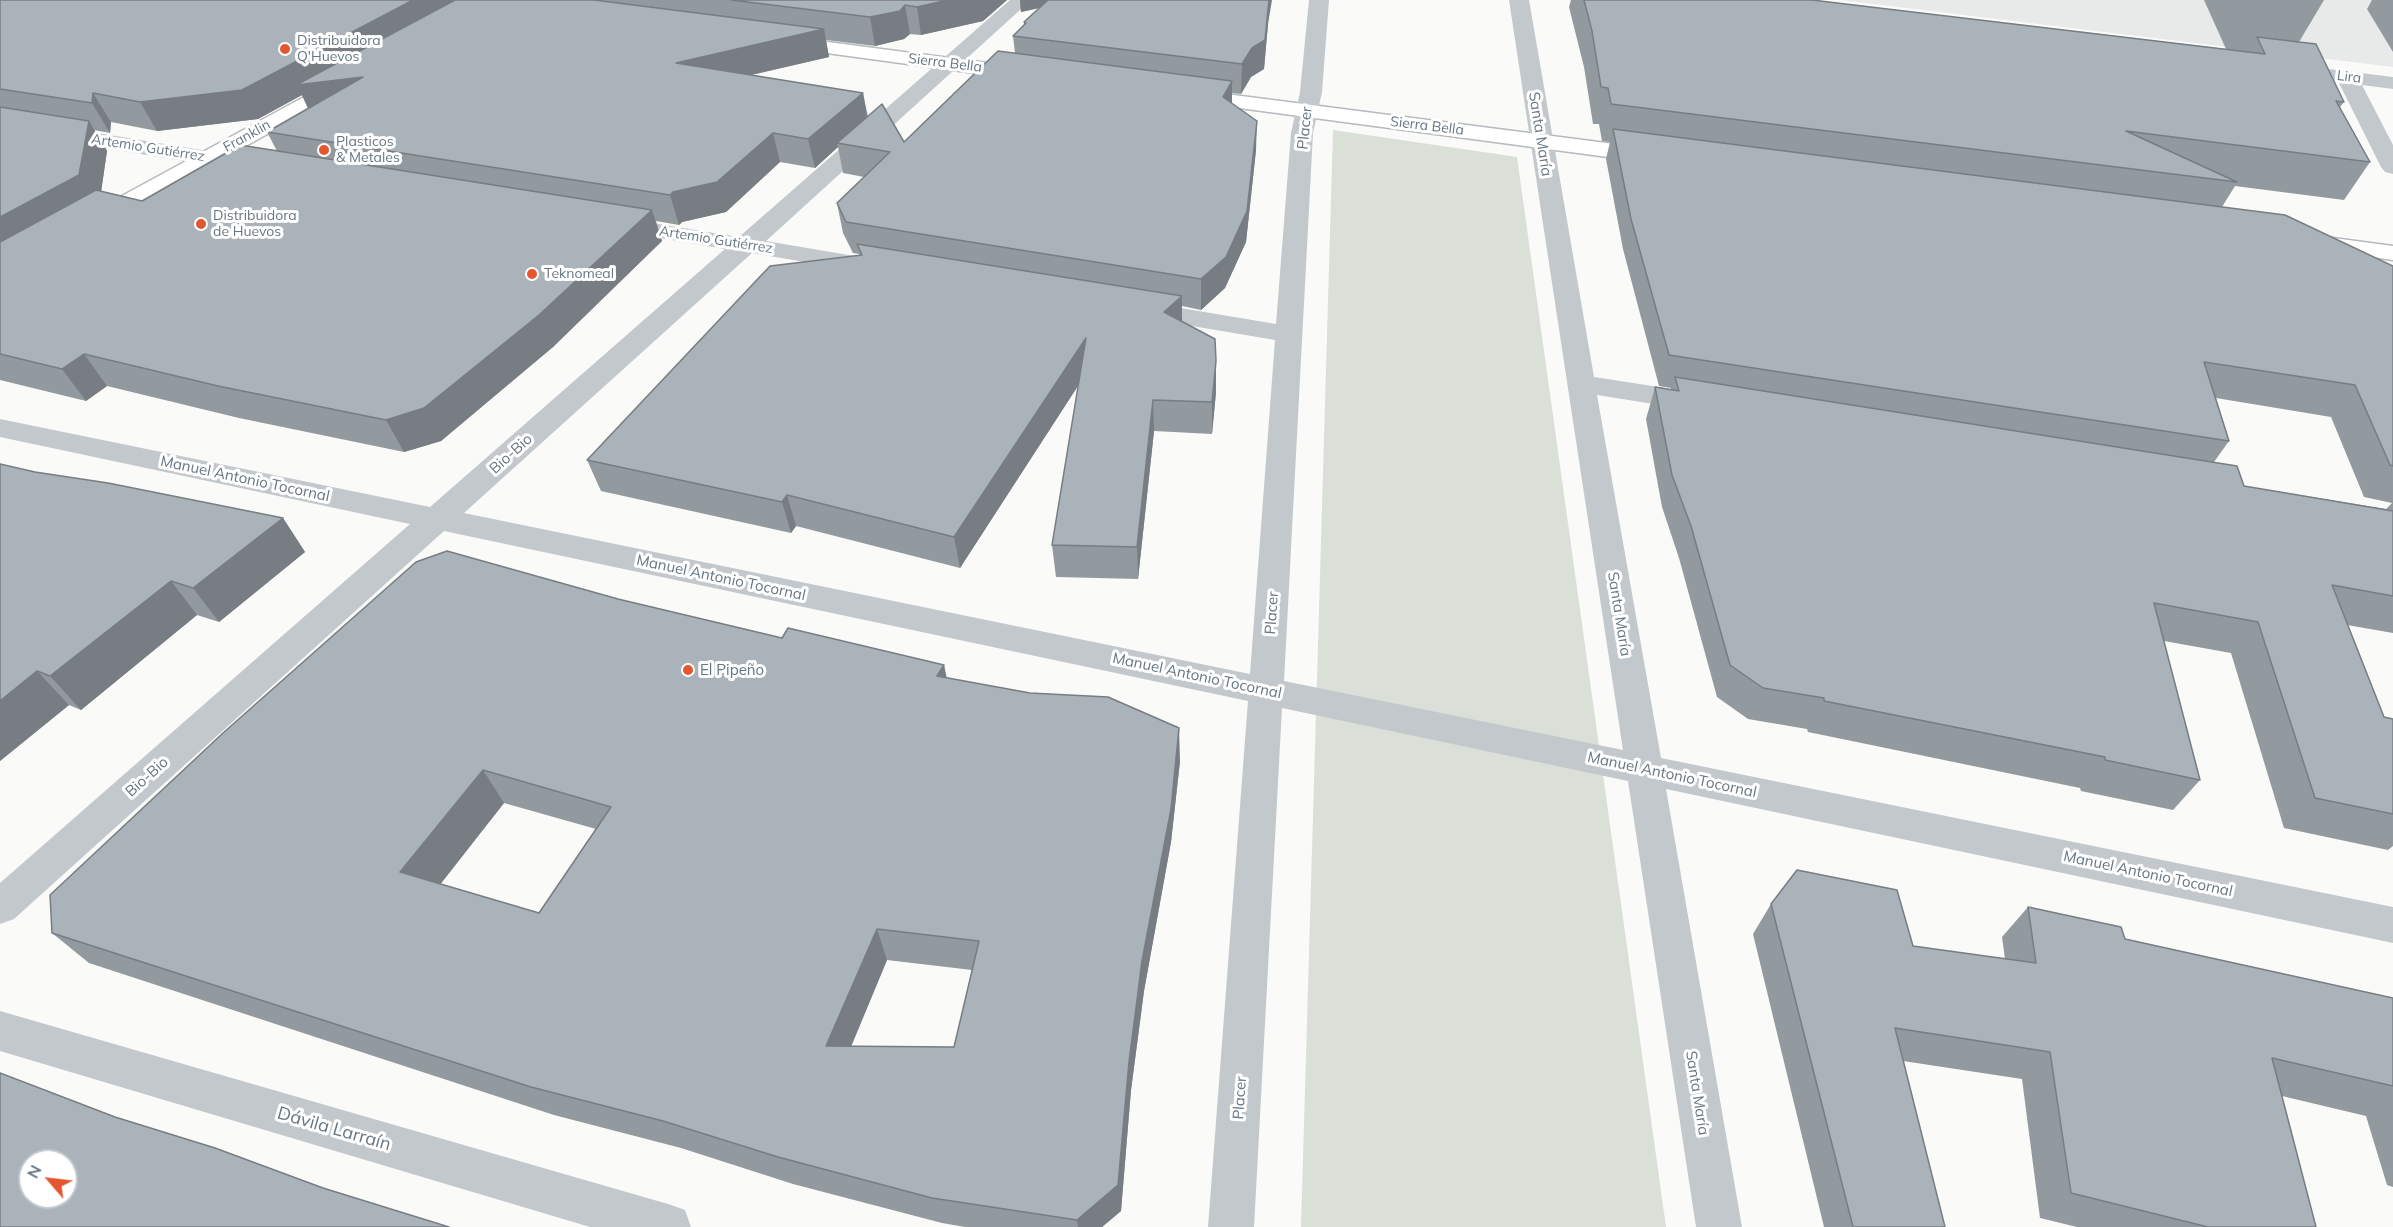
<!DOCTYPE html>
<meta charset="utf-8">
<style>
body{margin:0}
#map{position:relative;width:2393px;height:1227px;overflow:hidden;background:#fafaf8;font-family:Mulish,sans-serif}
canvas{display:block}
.north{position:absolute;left:18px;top:1149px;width:60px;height:60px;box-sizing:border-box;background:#fff;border:2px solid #c1c8cd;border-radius:50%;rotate:298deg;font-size:16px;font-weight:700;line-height:24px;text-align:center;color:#657683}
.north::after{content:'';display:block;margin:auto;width:21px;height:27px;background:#e4572e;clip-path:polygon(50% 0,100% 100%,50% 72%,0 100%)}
</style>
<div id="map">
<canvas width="2393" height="1227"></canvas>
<div class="north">N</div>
</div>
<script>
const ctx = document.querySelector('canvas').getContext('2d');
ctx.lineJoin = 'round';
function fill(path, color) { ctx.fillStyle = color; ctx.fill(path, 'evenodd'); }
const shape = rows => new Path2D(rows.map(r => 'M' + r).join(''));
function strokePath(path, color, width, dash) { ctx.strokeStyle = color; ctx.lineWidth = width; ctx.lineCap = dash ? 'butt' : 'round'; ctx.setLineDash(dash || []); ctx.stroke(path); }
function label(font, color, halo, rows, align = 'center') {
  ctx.font = font + ' Mulish,sans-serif'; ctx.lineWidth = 6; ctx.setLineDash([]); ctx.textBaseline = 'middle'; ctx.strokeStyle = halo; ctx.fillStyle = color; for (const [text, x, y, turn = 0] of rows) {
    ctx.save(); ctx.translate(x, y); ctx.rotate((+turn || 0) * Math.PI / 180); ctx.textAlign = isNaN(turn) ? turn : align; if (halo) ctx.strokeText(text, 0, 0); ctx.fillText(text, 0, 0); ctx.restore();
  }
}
fill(shape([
 [1840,0,2393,0,2393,67]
]), '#e8e9e9');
fill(shape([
 [1333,130,1517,157,1666,1227,1301,1227]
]), '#dadfd7');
const major = shape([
 [782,36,1026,68,1033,70,1036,74,1033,78,1026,80,775,46,772,42,775,38,782,36],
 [346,76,353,78,357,82,353,86,103,226,94,228,85,226,82,221,85,216,339,78,346,76],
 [1187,89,1653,149,1661,151,1664,156,1661,161,1653,163,1179,100,1176,95,1179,90,1187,89],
 [2311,235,2393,246,2393,260,2302,247,2299,242,2302,237,2311,235]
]);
strokePath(major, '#b5babe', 3);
fill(shape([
 [1010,0,1031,0,766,241,884,261,888,266,884,271,875,274,752,253,464,513,1250,674,1275,340,1139,317,1130,315,1126,309,1130,303,1139,301,1276,324,1291,133,1300,92,1309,0,1329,0,1322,92,1313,133,1284,681,1623,750,1509,0,1529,0,1594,377,1698,393,1708,396,1712,402,1708,408,1698,411,1597,395,1661,758,2393,907,2393,943,1666,789,1742,1227,1696,1227,1628,781,1282,708,1254,1227,1208,1227,1248,701,444,531,14,919,0,924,0,883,410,524,0,437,0,419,430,507,725,249,606,229,603,224,606,219,615,217,739,237,1010,0],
 [2288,64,2393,77,2393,89,2362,85,2393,145,2393,174,2385,172,2381,167,2339,83,2281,74,2278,70,2281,66,2288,64],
 [0,117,238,156,246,158,249,163,246,168,238,170,0,131,0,117],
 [0,1011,668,1204,685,1210,691,1227,590,1227,0,1051,0,1011]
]), '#c3c8cc');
fill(major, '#fff');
fill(shape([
 [0,0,1007,0,983,21,921,35,910,34,904,39,875,46,826,40,829,57,752,75,863,93,868,117,904,142,1015,53,1013,36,1024,25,1024,22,1040,8,1021,12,1020,0,1268,24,1264,69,1251,77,1241,94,1232,93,1232,104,1256,150,1246,242,1225,288,1201,310,1182,306,1182,322,1216,392,1212,434,1154,431,1138,579,1056,577,1052,545,1079,384,960,568,796,526,791,533,601,491,587,460,859,255,859,254,853,253,843,233,837,203,864,177,843,173,838,147,815,168,780,162,726,212,682,222,679,225,656,221,662,241,553,347,441,441,404,452,239,418,107,386,86,401,0,380],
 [302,95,308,108,267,132,277,151,142,201,101,192,107,151,94,130,110,133,111,122,157,131,258,119],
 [1571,0,1812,0,2226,49,2204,0,2324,0,2299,42,2344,102,2340,107,2370,162,2344,200,2235,186,2222,207,2393,266,2393,633,2347,625,2384,717,2393,719,2393,846,2388,850,2284,828,2231,653,2164,641,2200,780,2173,810,2081,791,2080,788,1808,732,1807,729,1748,719,1717,697,1679,558,1662,507,1646,419,1655,387,1671,390,1671,388,1659,386,1623,249,1606,159,1610,142,1602,141,1599,124,1593,124,1584,67,1569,7],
 [2216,398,2331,417,2364,497,2392,503,2386,509,2244,486,2214,462,2229,441],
 [2372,0,2393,0,2393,52,2367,9],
 [0,464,35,472,283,518,305,552,219,622,197,615,81,710,69,705,0,761],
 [618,599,782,638,944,665,946,678,1180,761,1171,842,1144,991,1131,1090,1121,1211,1102,1227,965,1227,942,1223,793,1184,681,1148,554,1115,89,963,52,933],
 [504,803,596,829,539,913,440,884],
 [887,960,972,970,954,1047,851,1047],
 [1771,904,1913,946,2005,959,2002,937,2028,907,2125,939,2393,998,2393,1187,2387,1185,2366,1116,2282,1096,2316,1227,2077,1227,2040,1218,2022,1079,1903,1061,1945,1227,1824,1227,1753,934]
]), '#929a9f');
fill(shape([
 [413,0,458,0,363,77,310,113,302,95,258,119,157,131,140,102],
 [948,0,1007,0,983,21,921,35,917,7],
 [1020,0,1073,0,1021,12],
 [1269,0,1272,0,1268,24,1264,69,1251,77,1241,94,1242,64],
 [905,5,910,34,904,39,875,46,870,17],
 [824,29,829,57,684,90,676,63],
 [1232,81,1232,110,1223,97],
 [93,93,111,122,110,133,92,103],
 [863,93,868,121,837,143,838,147,815,168,808,139],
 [89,121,107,151,99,206,0,260,0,217],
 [1257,121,1256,150,1246,242,1225,288,1201,310,1201,279],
 [773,133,780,162,726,212,682,222,679,225,670,195,673,192],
 [652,210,662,241,553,347,441,441,404,452,386,420],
 [1182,296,1182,327,1164,312],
 [1086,338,1089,369,960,568,954,537],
 [84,354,107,386,86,401,62,369],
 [1216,361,1216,392,1212,434,1212,402],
 [1153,400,1154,431,1138,579,1137,547],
 [787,495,796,526,791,533,782,502],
 [283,518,305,552,219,622,193,588],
 [171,581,197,615,81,710,50,676],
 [944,665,951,698,937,676],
 [37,671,69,705,0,761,0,701],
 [1179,728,1180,761,1171,842,1144,991,1131,1090,1121,1211,1102,1227,1078,1227,1077,1220,1129,1062,1142,961],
 [483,770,504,803,425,904,400,872],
 [877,929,887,960,839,1075,826,1046]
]), '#777d82');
const building = shape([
 [0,0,413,0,242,90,140,102,93,93,92,103,0,89,0,0],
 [455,0,594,0,824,29,676,63,863,93,808,139,773,133,717,182,673,192,670,195,267,132,363,77,296,85,455,0],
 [731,0,948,0,917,7,905,5,900,11,870,17,731,0],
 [1048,0,1269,0,1265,40,1252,48,1242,64,1013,36,1026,23,1024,22,1048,0],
 [1584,0,1812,0,2265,54,2257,37,2316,44,2344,102,2336,101,2370,162,2126,131,2237,182,1611,104,1608,88,1601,87,1592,31,1584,0],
 [998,51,1232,81,1223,97,1257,121,1247,211,1226,257,1201,279,846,222,837,203,890,152,837,143,882,104,904,142,998,51],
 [0,107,89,121,79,175,0,217,0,107],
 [1613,129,2285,215,2393,266,2393,466,2390,465,2355,385,2204,362,2229,441,1669,355,1631,219,1613,129],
 [240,145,652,210,539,315,424,408,386,420,218,386,84,354,62,369,0,354,0,242,96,190,142,201,240,145],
 [857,244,1182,296,1164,312,1215,339,1216,361,1212,402,1153,400,1137,547,1052,545,1086,338,954,537,787,495,782,502,587,460,770,266,862,255,857,244],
 [1675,377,2237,466,2244,486,2393,511,2393,596,2332,585,2384,717,2393,719,2393,814,2315,798,2258,622,2154,603,2200,780,2105,760,2105,757,1824,701,1824,698,1763,688,1730,665,1691,526,1672,475,1655,387,1679,391,1675,377],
 [0,464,35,472,108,483,283,518,193,588,171,581,50,676,37,671,0,701,0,464],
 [447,551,618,599,782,638,788,628,944,665,937,676,1030,693,1108,697,1179,728,1171,809,1142,961,1129,1062,1118,1185,1077,1220,932,1198,778,1157,663,1121,531,1087,52,933,50,895,223,733,416,562,447,551],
 [483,770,611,807,539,913,400,872,483,770],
 [877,929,979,941,954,1047,826,1046,877,929],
 [1797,870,1897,890,1913,946,2036,963,2028,907,2121,927,2125,939,2393,998,2393,1086,2272,1058,2316,1227,2208,1227,2071,1193,2050,1052,1895,1028,1945,1227,1853,1227,1771,904,1797,870],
 [0,1073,115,1117,215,1148,323,1188,449,1227,0,1227,0,1073],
 [30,1161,66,1161,66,1197,30,1197,30,1161]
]);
fill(building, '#aab3b9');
strokePath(building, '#777d82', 1.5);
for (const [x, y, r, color] of [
 [285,49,6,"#e4572e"],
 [324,150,6,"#e4572e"],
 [201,224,6,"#e4572e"],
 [532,274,6,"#e4572e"],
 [688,670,6,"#e4572e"]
]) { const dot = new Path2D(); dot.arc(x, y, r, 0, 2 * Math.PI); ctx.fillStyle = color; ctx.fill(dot); strokePath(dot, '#fff', 2); }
label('14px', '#657683', '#fff', [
 ["Distribuidora",297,41],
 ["Q'Huevos",297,57],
 ["Plasticos",336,142],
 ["& Metales",336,158],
 ["Distribuidora",213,216],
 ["de Huevos",213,232],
 ["Teknomeal",544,274]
], 'left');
label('14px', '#657683', '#fff', [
 ["Sierra Bella",945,63,7],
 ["Lira",2349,77,7],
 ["Sierra Bella",1427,126,7],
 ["Franklin",247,136,-29],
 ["Artemio Gutiérrez",148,148,9],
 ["Artemio Gutiérrez",716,240,9]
]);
label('15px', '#657683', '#fff', [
 ["Placer",1305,128,-84],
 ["Santa María",1540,134,81],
 ["Bio-Bio",511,454,-42],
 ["Manuel Antonio Tocornal",245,479,12],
 ["Manuel Antonio Tocornal",721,578,12],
 ["Placer",1272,613,-86],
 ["Santa María",1619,614,81],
 ["Manuel Antonio Tocornal",1197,676,12],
 ["Manuel Antonio Tocornal",1672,775,12],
 ["Bio-Bio",147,777,-42],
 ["Manuel Antonio Tocornal",2148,874,12],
 ["Santa María",1697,1093,81],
 ["Placer",1240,1098,-86]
]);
label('15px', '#657683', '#fff', [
 ["El Pipeño",700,670]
], 'left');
label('18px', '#657683', '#fff', [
 ["Dávila Larraín",334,1129,16]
]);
</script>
